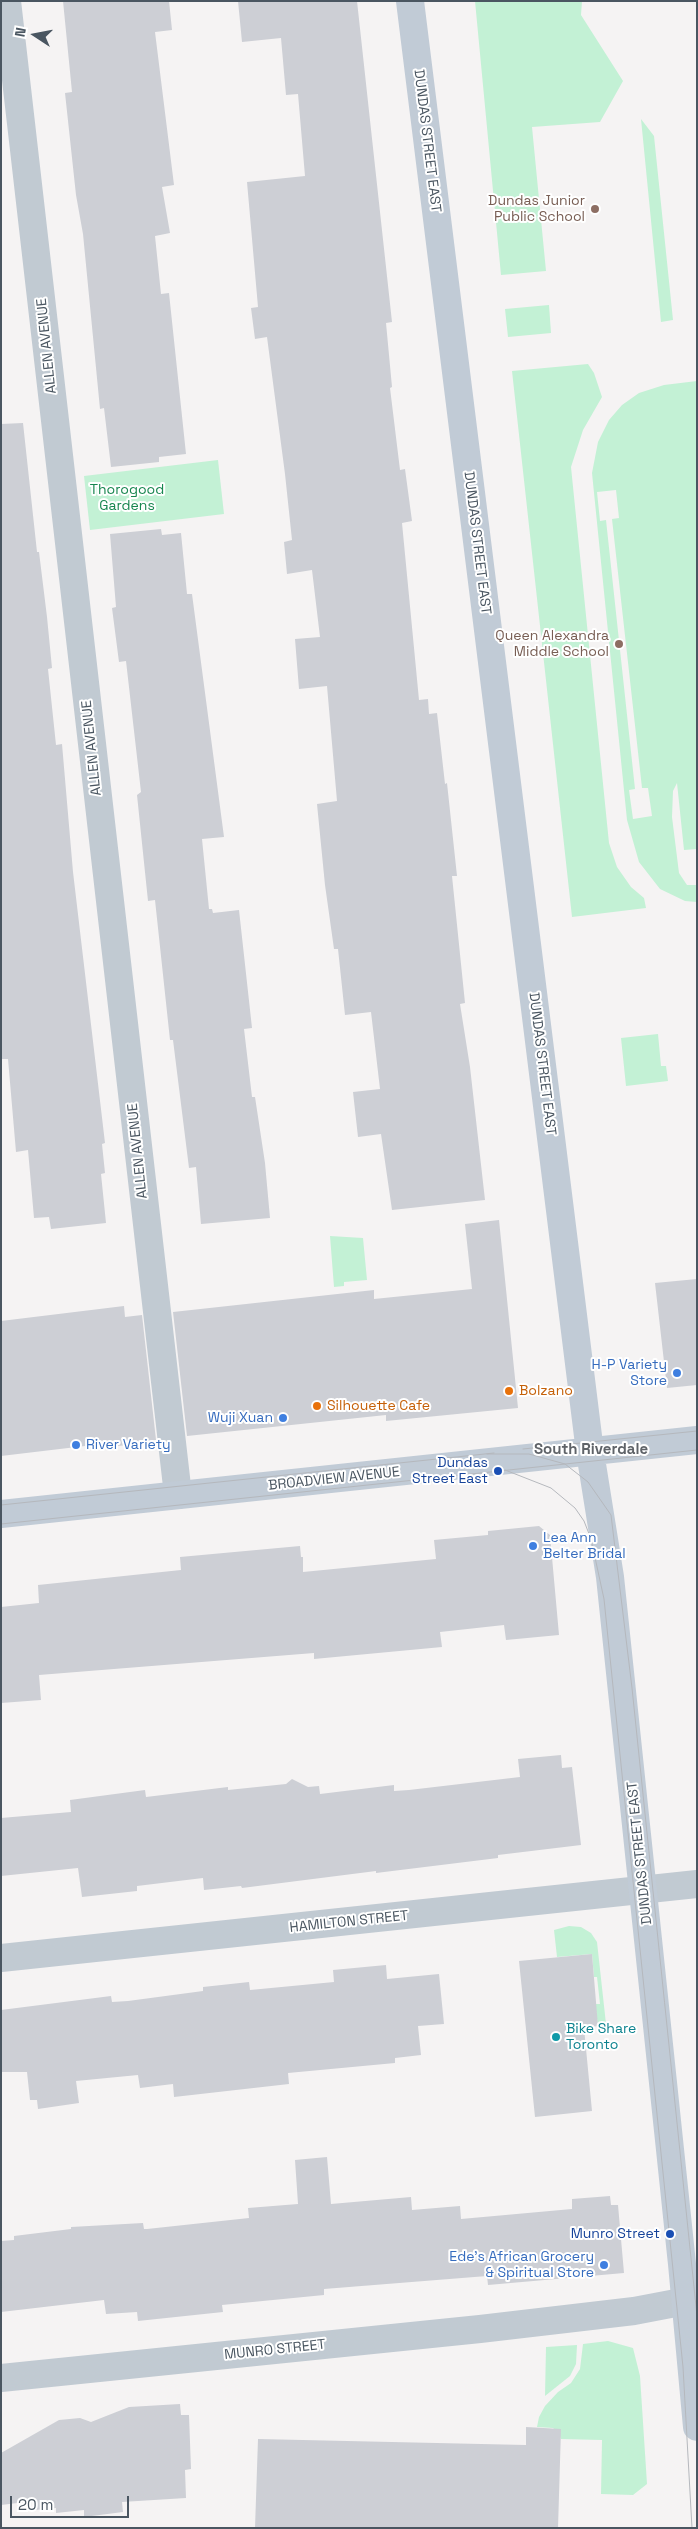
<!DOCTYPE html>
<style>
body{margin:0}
#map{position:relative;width:698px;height:2529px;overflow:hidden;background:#f5f3f3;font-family:"Space Grotesk",sans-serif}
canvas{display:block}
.frame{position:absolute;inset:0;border:2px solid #4a5661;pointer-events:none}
.north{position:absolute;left:10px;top:10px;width:50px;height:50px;-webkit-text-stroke:4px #fff;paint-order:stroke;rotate:281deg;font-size:14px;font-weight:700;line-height:20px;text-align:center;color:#4a5661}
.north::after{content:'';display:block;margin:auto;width:18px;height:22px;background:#4a5661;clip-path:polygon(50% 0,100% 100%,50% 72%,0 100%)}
.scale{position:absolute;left:10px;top:2496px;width:119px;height:22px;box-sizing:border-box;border:2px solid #4a5661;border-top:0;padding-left:6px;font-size:15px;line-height:18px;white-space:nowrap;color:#4a5661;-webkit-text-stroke:4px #fff;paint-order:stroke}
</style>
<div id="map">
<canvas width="698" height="2529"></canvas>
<div class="frame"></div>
<div class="north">N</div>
<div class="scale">20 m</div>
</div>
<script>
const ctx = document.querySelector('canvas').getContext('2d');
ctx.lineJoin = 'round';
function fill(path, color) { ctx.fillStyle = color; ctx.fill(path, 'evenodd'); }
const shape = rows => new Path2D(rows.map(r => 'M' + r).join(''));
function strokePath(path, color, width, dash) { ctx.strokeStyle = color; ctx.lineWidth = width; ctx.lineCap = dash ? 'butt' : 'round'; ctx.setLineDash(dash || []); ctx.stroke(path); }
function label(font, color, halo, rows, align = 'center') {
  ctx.font = font + ' "Space Grotesk",sans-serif'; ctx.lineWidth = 4; ctx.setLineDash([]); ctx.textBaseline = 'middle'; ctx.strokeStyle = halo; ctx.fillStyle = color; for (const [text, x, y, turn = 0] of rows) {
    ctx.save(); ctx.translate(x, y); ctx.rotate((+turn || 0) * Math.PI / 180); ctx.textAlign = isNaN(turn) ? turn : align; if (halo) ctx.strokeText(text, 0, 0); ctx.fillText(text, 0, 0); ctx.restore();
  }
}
fill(shape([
 [475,1,582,1,581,15,623,81,600,122,532,127,546,271,501,275],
 [641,119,654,136,673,320,661,322],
 [549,305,551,333,508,337,505,309],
 [588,364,594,373,602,397,583,430,571,467,609,843,617,867,631,887,644,898,646,908,572,917,512,371],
 [697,381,697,849,684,850,677,783,673,791,672,817,679,873,687,885,697,885,697,902,685,901,660,889,639,862,627,820,592,473,598,442,609,420,622,405,639,393,664,385],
 [616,490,619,518,612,519,642,788,648,788,652,816,633,819,629,790,635,789,606,520,600,521,597,492],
 [218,460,224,514,90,530,84,476],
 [658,1034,661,1066,666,1066,668,1081,626,1086,621,1038],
 [330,1236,363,1238,367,1280,344,1282,344,1286,334,1287],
 [569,1926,581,1927,591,1933,597,1942,606,2024,598,2026,595,2004,600,2004,597,1977,594,1977,592,1954,557,1957,554,1930],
 [608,2341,633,2348,640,2376,647,2484,633,2495,601,2494,602,2440,561,2439,559,2433,553,2428,537,2427,539,2417,545,2406,558,2392,571,2383,580,2369,583,2344],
 [577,2345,576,2364,570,2376,545,2396,546,2347]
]), '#c3f1d5');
fill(shape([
 [63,1,169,1,172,30,155,32,174,185,162,187,170,233,155,236,161,294,169,293,186,454,159,457,159,462,111,467,104,408,100,409,83,234,76,195,65,93,72,92],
 [238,1,357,1,392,322,386,323,392,387,390,388,400,470,405,469,412,521,402,523,419,700,428,699,429,714,437,713,445,784,447,783,457,876,452,876,465,1003,460,1004,470,1067,485,1200,392,1210,381,1134,358,1137,353,1092,380,1089,371,1012,345,1015,338,949,334,949,325,885,317,804,337,801,327,686,299,689,295,639,320,637,312,570,287,574,284,542,292,540,285,474,267,337,255,339,251,308,258,307,247,182,305,176,298,94,286,95,281,38,242,42],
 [23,423,37,552,39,552,47,617,52,668,48,669,56,745,62,744,73,872,105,1143,102,1144,105,1173,101,1174,106,1223,51,1229,49,1217,34,1218,28,1150,16,1152,8,1059,1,1059,1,424],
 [161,529,162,535,181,533,187,594,192,594,224,837,202,839,209,909,212,909,213,913,239,910,252,1028,244,1029,252,1097,255,1097,265,1163,270,1218,201,1224,196,1167,189,1168,173,1040,170,1040,155,900,148,901,137,795,141,792,126,661,119,662,112,608,116,607,110,534],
 [499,1220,518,1408,386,1421,386,1415,187,1436,173,1312,374,1290,374,1299,472,1289,465,1224],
 [697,1279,697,1385,667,1388,655,1283],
 [124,1306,125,1317,142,1315,156,1440,139,1442,139,1444,85,1449,85,1446,1,1456,1,1321],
 [539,1526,550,1535,559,1635,506,1640,504,1625,440,1632,442,1647,314,1659,314,1653,39,1675,41,1700,1,1703,1,1607,39,1603,38,1585,181,1570,180,1557,300,1546,301,1557,303,1557,303,1572,436,1559,434,1540,488,1535,488,1531],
 [561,1755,562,1768,572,1767,581,1845,498,1855,498,1858,376,1873,376,1871,242,1888,241,1886,204,1890,203,1878,137,1886,137,1891,82,1897,78,1868,1,1876,1,1818,71,1812,70,1800,145,1790,146,1797,228,1787,228,1790,286,1784,292,1779,308,1787,319,1786,320,1794,394,1785,394,1791,409,1790,520,1777,518,1759],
 [592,1954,598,2026,584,2028,592,2111,535,2117,519,1961],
 [386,1965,387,1979,439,1974,444,2024,418,2026,421,2055,395,2058,395,2063,288,2073,289,2084,174,2097,173,2084,140,2088,138,2075,76,2081,79,2103,38,2109,37,2100,30,2100,27,2072,1,2072,1,2010,111,1996,112,2002,128,2001,203,1991,203,1987,249,1982,250,1990,334,1982,333,1970],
 [327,2157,331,2204,411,2197,412,2210,460,2206,461,2219,572,2209,572,2199,610,2196,611,2205,618,2205,624,2273,488,2285,487,2276,324,2289,324,2295,222,2305,223,2312,138,2321,137,2312,106,2314,104,2300,1,2312,1,2241,14,2240,14,2236,71,2229,71,2227,143,2223,144,2229,147,2229,249,2218,248,2208,298,2204,295,2160],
 [180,2404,181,2415,189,2415,191,2469,185,2470,186,2498,122,2502,123,2512,84,2517,84,2510,56,2513,56,2508,35,2510,34,2501,1,2505,1,2453,59,2420,80,2418,91,2422,129,2407],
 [526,2427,561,2429,558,2528,255,2528,258,2439,526,2445]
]), '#cdcfd5');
strokePath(shape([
 [7,1,178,1495],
 [1,1958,697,1884],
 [1,2378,480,2329,634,2311,697,2299]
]), '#c1cad2', 28);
strokePath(shape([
 [410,1,590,1452,610,1577,682,2264,697,2427],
 [1,1514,697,1440]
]), '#c1cbd6', 28);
strokePath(shape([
 [523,1449,697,1431],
 [487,1454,529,1454,565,1464,588,1482,611,1515,632,1688,697,2316],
 [505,1470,551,1488,575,1508,584,1521,591,1539,604,1599,683,2367,692,2528],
 [1,1505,494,1453],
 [1,1524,697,1450]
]), '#b5b8bd', 1);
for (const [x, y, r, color] of [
 [595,209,5,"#8d6e63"],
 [619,644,5,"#8d6e63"],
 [677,1373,5,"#3f7fe0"],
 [509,1391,5,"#e8710a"],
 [317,1406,5,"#e8710a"],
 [283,1418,5,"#3f7fe0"],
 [76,1445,5,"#3f7fe0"],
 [498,1471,5,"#1a4fb4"],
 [533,1546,5,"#3f7fe0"],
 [556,2037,5,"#0f9aa8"],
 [670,2234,5,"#1a4fb4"],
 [604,2265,5,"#3f7fe0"]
]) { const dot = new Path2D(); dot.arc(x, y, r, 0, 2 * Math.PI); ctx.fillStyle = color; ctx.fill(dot); strokePath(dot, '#fff', 2); }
label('14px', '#4a5661', '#fff', [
 ["DUNDAS STREET EAST",427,141,83],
 ["ALLEN AVENUE",47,346,-96],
 ["DUNDAS STREET EAST",477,543,83],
 ["ALLEN AVENUE",92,748,-96],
 ["DUNDAS STREET EAST",542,1064,83],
 ["ALLEN AVENUE",138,1151,-96],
 ["BROADVIEW AVENUE",334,1479,-6],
 ["DUNDAS STREET EAST",640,1853,-96],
 ["HAMILTON STREET",349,1922,-6],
 ["MUNRO STREET",275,2350,-6]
]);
label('14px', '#785e54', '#fff', [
 ["Dundas Junior",585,201],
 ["Public School",585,217],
 ["Queen Alexandra",609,636],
 ["Middle School",609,652]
], 'right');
label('14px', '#17864f', '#fff', [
 ["Thorogood",127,490],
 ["Gardens",127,506]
]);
label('14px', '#366cbe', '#fff', [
 ["H-P Variety",667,1365],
 ["Store",667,1381],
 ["Wuji Xuan",273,1418],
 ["River Variety",86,1445,"left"],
 ["Lea Ann",543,1538,"left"],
 ["Belter Bridal",543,1554,"left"],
 ["Ede's African Grocery",594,2257],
 ["& Spiritual Store",594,2273]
], 'right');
label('14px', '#c56008', '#fff', [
 ["Bolzano",519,1391],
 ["Silhouette Cafe",327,1406]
], 'left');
label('14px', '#164399', '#fff', [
 ["Dundas",488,1463],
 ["Street East",488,1479],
 ["Munro Street",660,2234]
], 'right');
label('14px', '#0d838f', '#fff', [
 ["Bike Share",566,2029],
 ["Toronto",566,2045]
], 'left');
label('bold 15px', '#5f6368', '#fff', [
 ["South Riverdale",591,1450]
]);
</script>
